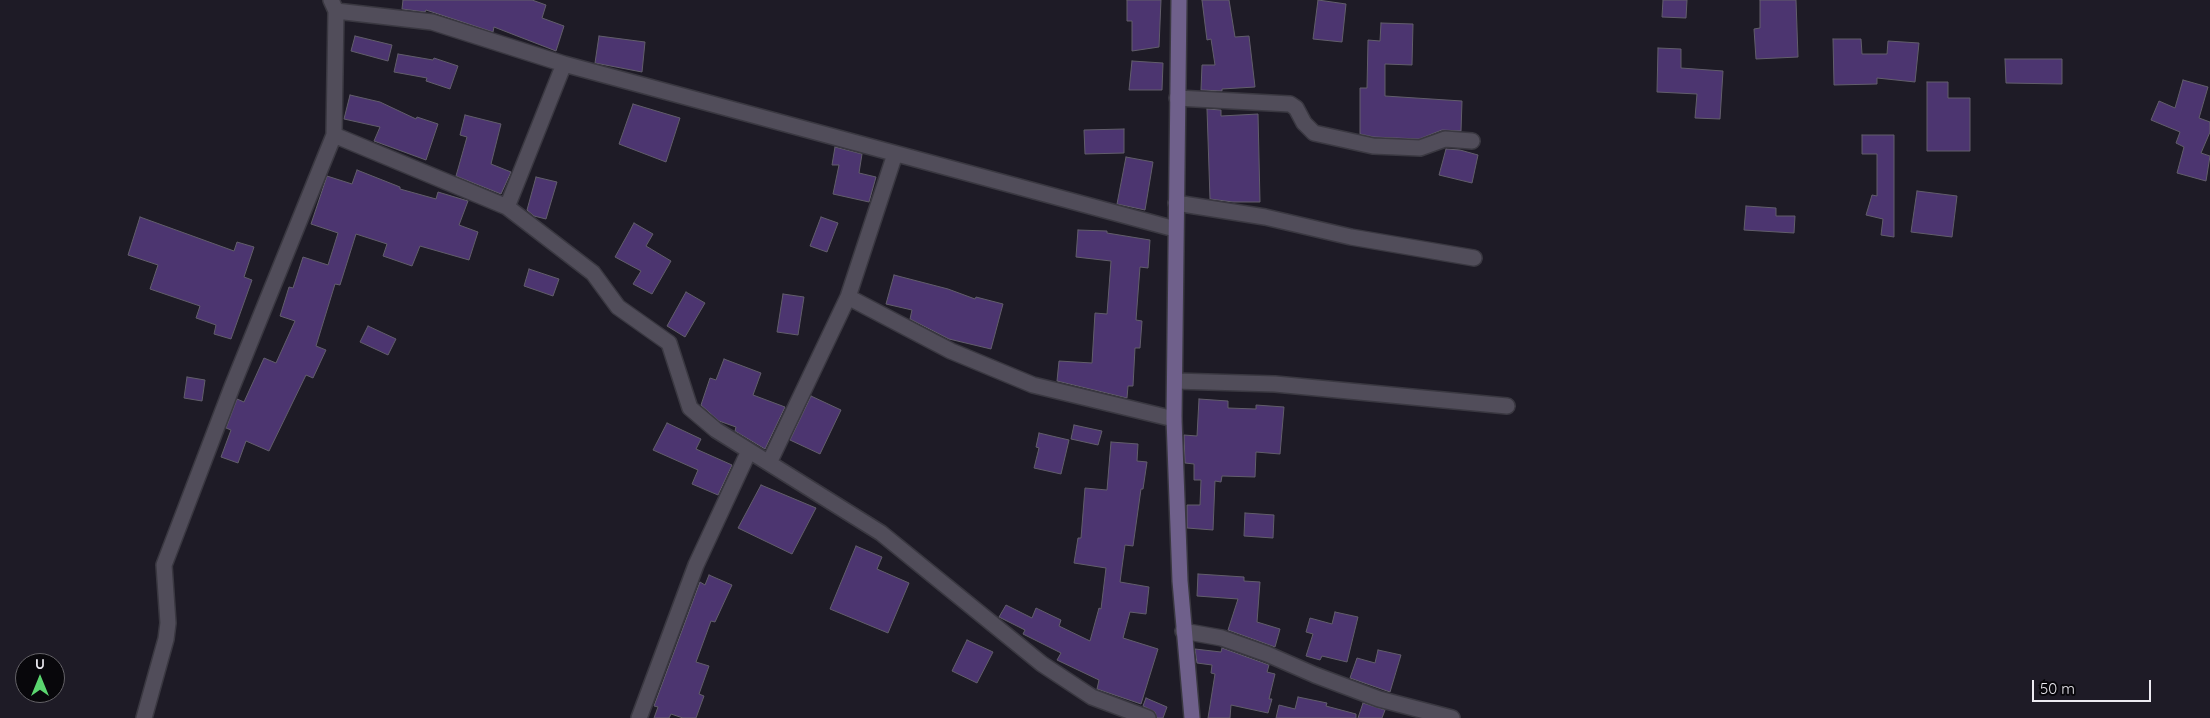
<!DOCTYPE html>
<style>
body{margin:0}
#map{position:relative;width:2210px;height:718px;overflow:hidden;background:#1e1b26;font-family:Quicksand,sans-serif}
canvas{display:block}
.north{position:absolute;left:15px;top:653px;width:50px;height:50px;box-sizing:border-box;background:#08070b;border:1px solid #646267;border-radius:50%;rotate:0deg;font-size:14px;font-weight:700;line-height:20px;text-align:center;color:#edebf2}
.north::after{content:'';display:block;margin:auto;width:18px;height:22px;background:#5ad56f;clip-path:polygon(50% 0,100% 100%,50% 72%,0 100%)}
.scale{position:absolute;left:2032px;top:680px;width:119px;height:22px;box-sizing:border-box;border:2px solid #edebf2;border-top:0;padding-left:6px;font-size:15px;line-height:18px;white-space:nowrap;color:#edebf2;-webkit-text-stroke:4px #08070b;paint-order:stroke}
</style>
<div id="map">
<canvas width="2210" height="718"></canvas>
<div class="north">U</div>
<div class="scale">50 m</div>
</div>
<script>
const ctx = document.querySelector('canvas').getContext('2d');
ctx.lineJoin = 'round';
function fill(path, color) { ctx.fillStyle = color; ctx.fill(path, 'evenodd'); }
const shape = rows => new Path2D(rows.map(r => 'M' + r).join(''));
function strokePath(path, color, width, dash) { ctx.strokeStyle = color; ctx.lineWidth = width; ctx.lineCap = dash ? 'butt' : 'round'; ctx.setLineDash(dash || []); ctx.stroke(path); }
const building = shape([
 [403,0,532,0,546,5,542,18,564,26,556,51,494,27,493,32,426,10,425,12,402,9,403,0],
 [1127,0,1161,0,1159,47,1132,51,1132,21,1127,21,1127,0],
 [1202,0,1229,0,1235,37,1249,36,1255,87,1222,89,1222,91,1201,90,1202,65,1215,65,1211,39,1207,40,1202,0],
 [1318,0,1346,4,1342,42,1313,39,1318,0],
 [1663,0,1687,0,1686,18,1662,17,1663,0],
 [1760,0,1796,0,1798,57,1756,59,1754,29,1760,28,1760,0],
 [1381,23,1413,24,1412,65,1385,64,1385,96,1462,101,1461,131,1442,130,1419,139,1374,137,1360,134,1360,88,1367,88,1368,40,1380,41,1381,23],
 [355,36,392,45,388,61,351,51,355,36],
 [599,36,645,42,642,72,595,63,599,36],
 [1833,39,1861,39,1862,54,1887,54,1888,41,1919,43,1915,82,1877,78,1877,84,1834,85,1833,39],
 [1658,48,1681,49,1681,68,1723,71,1720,119,1695,118,1697,94,1657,92,1658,48],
 [398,54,433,60,434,58,458,66,450,89,426,81,427,78,394,72,398,54],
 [2005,59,2062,59,2062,84,2006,83,2005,59],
 [1132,61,1163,63,1162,90,1129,90,1132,61],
 [2183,80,2208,87,2199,118,2210,122,2210,132,2201,153,2210,156,2206,181,2177,173,2184,147,2176,143,2180,132,2151,120,2159,101,2175,108,2183,80],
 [1927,82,1948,82,1948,98,1970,98,1970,151,1927,151,1927,82],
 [350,95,380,102,416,119,417,117,438,124,426,160,374,141,380,127,344,119,350,95],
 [633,104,680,118,666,162,619,144,633,104],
 [1207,109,1221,110,1221,116,1258,114,1260,202,1233,202,1210,199,1207,109],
 [465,115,501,124,491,164,511,172,501,194,456,176,467,137,460,135,465,115],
 [1124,129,1124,153,1085,154,1084,130,1124,129],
 [1862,135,1894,135,1894,237,1881,235,1883,219,1866,215,1872,195,1877,196,1877,154,1862,154,1862,135],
 [835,147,862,154,859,173,876,177,869,202,833,194,839,165,832,165,835,147],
 [1446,149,1460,150,1478,155,1472,183,1439,175,1446,149],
 [1126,157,1153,162,1145,210,1117,204,1126,157],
 [357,170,400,187,400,189,436,199,438,192,468,201,459,225,478,232,469,260,420,246,412,266,383,256,387,244,356,234,340,285,335,284,316,346,326,350,313,378,306,375,269,451,246,441,238,463,221,457,231,430,226,428,237,399,244,402,264,358,276,363,295,321,280,316,289,287,293,288,303,257,328,265,338,233,311,224,327,176,352,184,357,170],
 [536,177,557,182,546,219,534,216,527,210,536,177],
 [1917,191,1957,196,1952,237,1911,232,1917,191],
 [1746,206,1776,208,1776,216,1795,216,1794,233,1744,230,1746,206],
 [140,217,234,251,237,242,254,247,244,277,252,280,231,339,214,334,216,325,196,318,200,306,150,289,158,265,128,255,140,217],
 [821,217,838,223,827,252,810,246,821,217],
 [634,223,653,234,646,246,671,261,652,294,633,284,641,271,615,257,634,223],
 [1078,230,1107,231,1107,233,1150,240,1148,268,1140,267,1136,320,1142,321,1140,348,1135,348,1133,386,1128,386,1127,398,1057,381,1059,361,1092,363,1095,313,1107,314,1111,261,1076,257,1078,230],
 [529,269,559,279,553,296,524,286,529,269],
 [894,275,948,289,975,299,976,297,1003,304,991,349,949,339,910,319,912,310,886,304,894,275],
 [686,292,705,303,685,337,667,326,686,292],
 [783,294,804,297,798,335,777,332,783,294],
 [368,326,396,339,388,355,360,342,368,326],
 [724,359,761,373,753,395,785,407,765,449,735,431,736,427,719,421,701,405,710,378,716,380,724,359],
 [187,377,205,380,202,401,184,398,187,377],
 [811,396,841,410,820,454,790,440,811,396],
 [1199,399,1228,401,1228,408,1256,409,1256,405,1284,407,1280,454,1256,452,1255,477,1222,476,1221,482,1215,481,1213,530,1187,528,1187,505,1200,505,1201,480,1194,480,1194,464,1185,463,1184,435,1197,436,1199,399],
 [667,423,701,439,696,449,732,465,718,495,692,484,698,470,653,450,667,423],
 [1074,425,1102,431,1098,445,1071,439,1074,425],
 [1039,433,1069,440,1061,474,1034,468,1039,448,1036,447,1039,433],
 [1111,442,1138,444,1137,461,1147,462,1143,489,1141,489,1133,546,1125,545,1120,582,1149,587,1146,614,1130,612,1123,638,1158,649,1141,704,1097,689,1099,680,1057,660,1061,653,1023,634,1025,630,999,617,1006,605,1032,618,1036,608,1061,620,1059,626,1090,641,1099,608,1101,609,1106,568,1074,563,1078,538,1081,538,1085,488,1107,490,1111,442],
 [761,485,816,508,792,554,738,528,761,485],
 [1245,513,1274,515,1273,538,1244,536,1245,513],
 [856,546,882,557,877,569,909,583,888,633,830,609,856,546],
 [1198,574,1244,577,1244,581,1260,582,1257,622,1280,629,1275,647,1228,630,1238,599,1197,596,1198,574],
 [709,575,732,585,715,622,711,621,696,662,709,666,699,694,704,696,696,718,683,718,671,714,669,718,654,718,658,707,654,706,700,582,705,585,709,575],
 [1335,612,1358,617,1347,662,1322,656,1320,660,1306,656,1313,634,1306,632,1310,618,1332,624,1335,612],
 [967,640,993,652,977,683,952,671,967,640],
 [1222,648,1269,665,1267,672,1275,674,1269,699,1272,699,1268,713,1231,705,1230,718,1208,718,1215,674,1211,673,1212,665,1197,663,1195,649,1221,652,1222,648],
 [1378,650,1401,655,1390,692,1350,678,1357,658,1375,663,1378,650],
 [1298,697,1327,703,1326,706,1356,714,1356,718,1276,718,1279,705,1295,709,1298,697],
 [1146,698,1167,707,1163,718,1157,718,1155,712,1143,706,1146,698],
 [1363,703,1385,710,1382,718,1358,718,1363,703]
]);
fill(building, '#4c3570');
strokePath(building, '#625e6b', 1);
const street = shape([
 [331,0,336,11,334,135,507,207,593,273,618,307,669,343,690,408,716,430,881,533,1042,664,1092,697,1148,718],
 [336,11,432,22,564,64,1175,229],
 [1177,98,1290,104,1296,108,1304,123,1314,133,1373,146,1420,148,1445,139,1472,141],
 [1176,203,1265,217,1351,237,1474,258],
 [507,207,564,64],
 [848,297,951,351,1033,385,1174,419],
 [1175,381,1275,384,1507,406],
 [769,463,848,297,895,154],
 [1183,631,1222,638,1267,654,1315,675,1379,699,1452,718],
 [144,718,166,639,168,623,164,565,232,387,334,135],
 [639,718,696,565,749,451]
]);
const secondary = shape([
 [1179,0,1174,419,1180,581,1192,718]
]);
strokePath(street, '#3a3841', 18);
strokePath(secondary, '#3a3841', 18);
strokePath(street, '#514d5a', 15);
strokePath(secondary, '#6f608b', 15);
</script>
